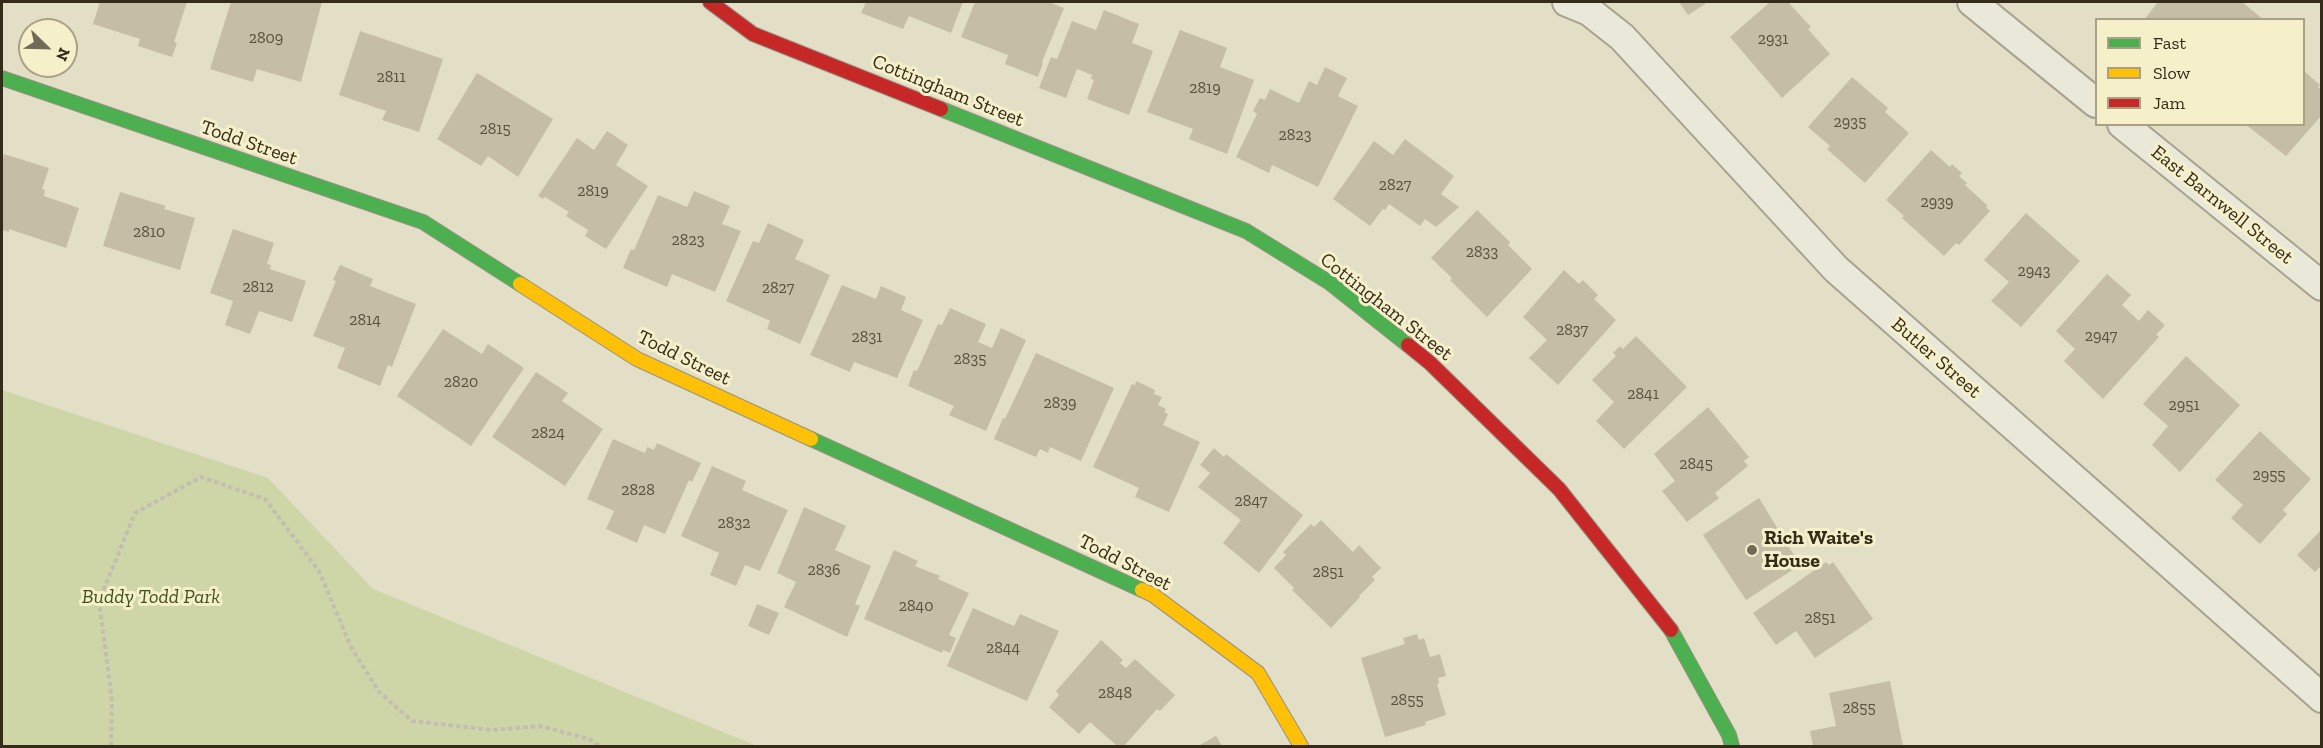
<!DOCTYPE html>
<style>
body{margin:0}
#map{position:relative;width:2323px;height:748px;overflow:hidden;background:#e3dfc6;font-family:"Zilla Slab",serif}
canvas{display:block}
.frame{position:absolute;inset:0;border:3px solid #342b1a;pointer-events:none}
.legend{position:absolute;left:2095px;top:18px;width:210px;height:108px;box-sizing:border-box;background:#f6f0ca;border:2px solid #a8a184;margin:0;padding:8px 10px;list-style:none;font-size:18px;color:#342b1a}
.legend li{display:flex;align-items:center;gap:12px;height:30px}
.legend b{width:30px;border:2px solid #a8a184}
.north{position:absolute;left:18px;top:18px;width:60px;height:60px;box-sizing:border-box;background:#f6f0ca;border:2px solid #a8a184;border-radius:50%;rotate:113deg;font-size:16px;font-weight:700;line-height:24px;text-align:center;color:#342b1a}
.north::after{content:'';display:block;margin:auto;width:21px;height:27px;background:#716a56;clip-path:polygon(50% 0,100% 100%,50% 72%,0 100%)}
</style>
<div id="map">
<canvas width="2323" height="748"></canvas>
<div class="frame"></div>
<ul class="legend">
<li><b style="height:8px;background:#4caf50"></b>Fast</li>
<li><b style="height:8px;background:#ffc107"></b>Slow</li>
<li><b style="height:8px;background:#c62828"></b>Jam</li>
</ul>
<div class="north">N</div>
</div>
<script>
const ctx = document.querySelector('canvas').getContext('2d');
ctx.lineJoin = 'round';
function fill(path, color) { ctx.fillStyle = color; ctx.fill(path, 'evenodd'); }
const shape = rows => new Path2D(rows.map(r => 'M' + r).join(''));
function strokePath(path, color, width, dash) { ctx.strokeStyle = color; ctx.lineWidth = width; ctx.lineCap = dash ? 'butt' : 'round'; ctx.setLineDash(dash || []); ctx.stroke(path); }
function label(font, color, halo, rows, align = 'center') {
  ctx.font = font + ' "Zilla Slab",serif'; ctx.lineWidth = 6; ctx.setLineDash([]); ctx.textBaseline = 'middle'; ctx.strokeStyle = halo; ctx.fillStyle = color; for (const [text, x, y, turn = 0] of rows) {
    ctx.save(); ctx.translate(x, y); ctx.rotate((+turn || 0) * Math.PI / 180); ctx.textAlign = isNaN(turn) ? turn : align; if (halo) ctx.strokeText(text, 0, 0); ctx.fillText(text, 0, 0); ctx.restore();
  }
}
fill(shape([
 [2,390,268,478,373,589,757,746,2,746]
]), '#ced5a7');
fill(shape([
 [100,2,187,2,174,42,177,43,172,57,138,46,140,39,93,24],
 [231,2,322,2,301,82,257,69,253,82,210,69],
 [866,2,963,2,951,33,909,16,903,29,861,13],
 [975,2,1049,2,1064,8,1042,62,1043,63,1038,77,1005,64,1008,55,961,37],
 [1679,2,1708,2,1688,15],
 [1770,2,1788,2,1811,27,1808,29,1830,54,1782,98,1730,37],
 [2158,2,2242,2,2264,20,2144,20],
 [1104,10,1139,24,1132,43,1153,51,1129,115,1087,99,1094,80,1091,79,1092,75,1077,69,1066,98,1039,88,1051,57,1057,59,1072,21,1096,30],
 [1180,30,1227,48,1220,67,1254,80,1227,154,1189,139,1193,129,1147,112],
 [360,31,443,59,419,132,382,120,386,111,339,95],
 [1325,67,1347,78,1338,96,1358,106,1318,187,1272,165,1269,173,1236,157,1257,114,1253,111,1260,98,1265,100,1270,89,1299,103,1309,81,1317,85],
 [2304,71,2320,85,2318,87,2322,90,2322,115,2286,156,2245,124,2304,124],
 [477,73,553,119,518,177,488,156,481,166,437,139],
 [1852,77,1888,108,1885,112,1909,133,1865,183,1827,149,1830,146,1808,127],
 [607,131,628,145,616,165,648,186,606,249,585,236,588,230,566,216,569,212,545,197,543,199,538,196,577,138,594,150],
 [1405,139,1454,176,1441,194,1459,207,1436,227,1425,219,1420,226,1389,204,1385,210,1383,209,1370,226,1333,199,1374,141,1393,155],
 [1931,150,1950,167,1952,164,1962,173,1959,176,1967,183,1965,185,1988,206,1986,207,1990,211,1959,245,1956,243,1944,256,1902,218,1904,216,1886,200],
 [4,154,49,168,42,189,45,190,44,196,79,208,66,248,9,229,9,232,2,230,2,161],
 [694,191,730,206,722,224,741,231,715,292,672,274,667,287,623,268,631,249,634,250,658,195,687,207],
 [120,192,166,206,164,209,195,218,180,270,103,246],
 [1477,210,1510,242,1508,245,1532,269,1487,317,1450,280,1452,278,1431,258],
 [2026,213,2080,261,2021,327,1991,301,2009,282,1984,260],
 [768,223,804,240,795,259,830,275,800,344,767,329,770,321,726,301,753,241,759,243],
 [233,229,274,243,267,264,271,265,270,269,306,281,292,322,259,311,250,334,225,325,233,301,210,293],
 [340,265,373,279,370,286,416,304,392,367,388,365,380,386,337,368,345,348,313,336,336,281,333,280],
 [1564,270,1579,284,1583,280,1598,295,1594,299,1616,320,1558,385,1529,358,1547,340,1523,317],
 [2107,274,2131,295,2122,305,2139,321,2148,310,2165,325,2156,335,2159,337,2103,399,2064,361,2075,349,2056,331],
 [842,285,876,299,881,286,906,297,901,310,923,320,897,378,854,362,850,372,810,355],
 [950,308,986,324,978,342,992,348,1001,328,1026,340,986,431,949,415,954,406,908,386,914,370,917,371,938,324,942,325],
 [443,329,482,354,488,344,524,368,471,446,397,396],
 [1636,336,1687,387,1624,449,1596,421,1614,402,1592,380,1616,356,1613,353,1620,346,1623,349],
 [1036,353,1114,388,1081,461,1050,447,1048,453,1040,449,1036,457,994,439,1003,418,1005,419],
 [2186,356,2240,405,2180,472,2152,445,2168,426,2143,404],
 [536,372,568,393,562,401,603,429,565,486,492,437],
 [1136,381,1155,390,1154,394,1162,397,1158,405,1166,409,1164,412,1168,414,1163,425,1200,442,1169,512,1135,497,1139,488,1093,467,1132,384,1135,385],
 [1708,407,1749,457,1744,461,1748,466,1715,493,1719,498,1687,522,1662,491,1675,481,1654,454],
 [2260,431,2311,479,2283,510,2287,514,2260,544,2231,518,2243,505,2215,480],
 [613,439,645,453,647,447,654,450,657,443,701,463,692,482,689,480,665,534,644,525,637,543,606,529,614,511,587,499],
 [1214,448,1224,457,1226,454,1303,515,1259,573,1223,543,1241,520,1198,487,1210,473,1200,465],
 [712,466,746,481,742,490,788,510,760,571,745,565,736,586,710,575,719,553,681,536],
 [1759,498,1800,565,1746,600,1703,535],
 [804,507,846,526,835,550,871,566,855,604,860,606,847,637,784,607,796,582,777,573],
 [1321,520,1353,552,1359,545,1381,568,1372,577,1375,580,1359,596,1360,597,1331,628,1292,590,1294,588,1274,568,1286,555,1283,552,1311,524,1314,527],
 [2322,529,2322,565,2315,572,2297,555],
 [894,550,918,561,915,566,940,576,938,579,969,593,949,635,956,638,950,653,943,650,942,653,864,619],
 [1826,562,1829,565,1833,562,1873,619,1815,658,1796,631,1776,645,1753,613],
 [757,604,779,613,769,635,748,626],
 [973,608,1014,626,1020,614,1059,631,1027,701,947,666],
 [1417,634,1419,640,1424,638,1430,657,1440,654,1446,676,1438,678,1439,683,1437,684,1446,715,1425,722,1426,725,1385,737,1361,658,1405,644,1403,638],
 [1101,640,1123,660,1120,663,1126,668,1135,659,1175,695,1160,711,1157,709,1124,746,1117,746,1090,722,1079,734,1049,707,1059,695,1056,691],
 [1890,681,1903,746,1813,746,1810,731,1836,726,1829,693],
 [1216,736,1222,746,1198,746]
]), '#c6bda7');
const street = shape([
 [1567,2,1589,11,1622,37,1836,269,2322,698],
 [1972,2,2096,103],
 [2122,124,2322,286]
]);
const fast = shape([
 [2,78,423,222,520,284],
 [941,109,1246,231,1330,283,1408,345],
 [811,439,1142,590],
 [1671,630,1729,735,1732,746]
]);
const slow = shape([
 [520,284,637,359,811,439],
 [1142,590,1153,595,1258,673,1301,746]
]);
const jam = shape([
 [710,2,753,34,941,109],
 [1408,345,1430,363,1559,489,1671,630]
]);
strokePath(street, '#a7a290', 32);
strokePath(fast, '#979180', 16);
strokePath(slow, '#979180', 16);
strokePath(jam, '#979180', 16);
strokePath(shape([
 [111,746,112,700,99,601,135,513,201,477,265,499,319,571,352,649,379,692,412,721,492,730,540,726,589,739,600,746]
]), '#c3bfb0', 4, [4.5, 3]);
strokePath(street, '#eae8d9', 28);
strokePath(fast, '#4caf50', 14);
strokePath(slow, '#ffc107', 14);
strokePath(jam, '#c62828', 14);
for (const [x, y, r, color] of [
 [1752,550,6,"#716a56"]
]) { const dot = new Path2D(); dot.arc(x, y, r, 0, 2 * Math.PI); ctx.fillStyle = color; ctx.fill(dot); strokePath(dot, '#f6f0ca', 2); }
label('16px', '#58503d', null, [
 ["2809",266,38],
 ["2931",1773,39],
 ["2811",391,77],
 ["2819",1205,88],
 ["2935",1850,122],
 ["2815",495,129],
 ["2823",1295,135],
 ["2827",1395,185],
 ["2819",593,191],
 ["2939",1937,202],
 ["2810",149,232],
 ["2823",688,240],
 ["2833",1482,252],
 ["2943",2034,271],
 ["2812",258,287],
 ["2827",778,288],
 ["2814",365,320],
 ["2837",1572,330],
 ["2947",2101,336],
 ["2831",867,337],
 ["2835",970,359],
 ["2820",461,382],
 ["2841",1643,394],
 ["2839",1060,403],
 ["2951",2184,405],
 ["2824",548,433],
 ["2845",1696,464],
 ["2955",2269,475],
 ["2828",638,490],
 ["2847",1251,501],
 ["2832",734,523],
 ["2836",824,570],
 ["2851",1328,572],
 ["2840",916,606],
 ["2851",1820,618],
 ["2844",1003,648],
 ["2848",1115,693],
 ["2855",1407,700],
 ["2855",1859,708]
]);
label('20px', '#342b1a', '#f6f0ca', [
 ["Cottingham Street",948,91,22],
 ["Todd Street",249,143,19],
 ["East Barnwell Street",2222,205,39],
 ["Cottingham Street",1386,307,38],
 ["Todd Street",684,358,26],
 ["Butler Street",1936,358,41],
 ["Todd Street",1125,563,27]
]);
label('bold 20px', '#342b1a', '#f6f0ca', [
 ["Rich Waite's",1764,538],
 ["House",1764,561]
], 'left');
label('italic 20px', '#3d521f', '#f6f0ca', [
 ["Buddy Todd Park",151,597]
]);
</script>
